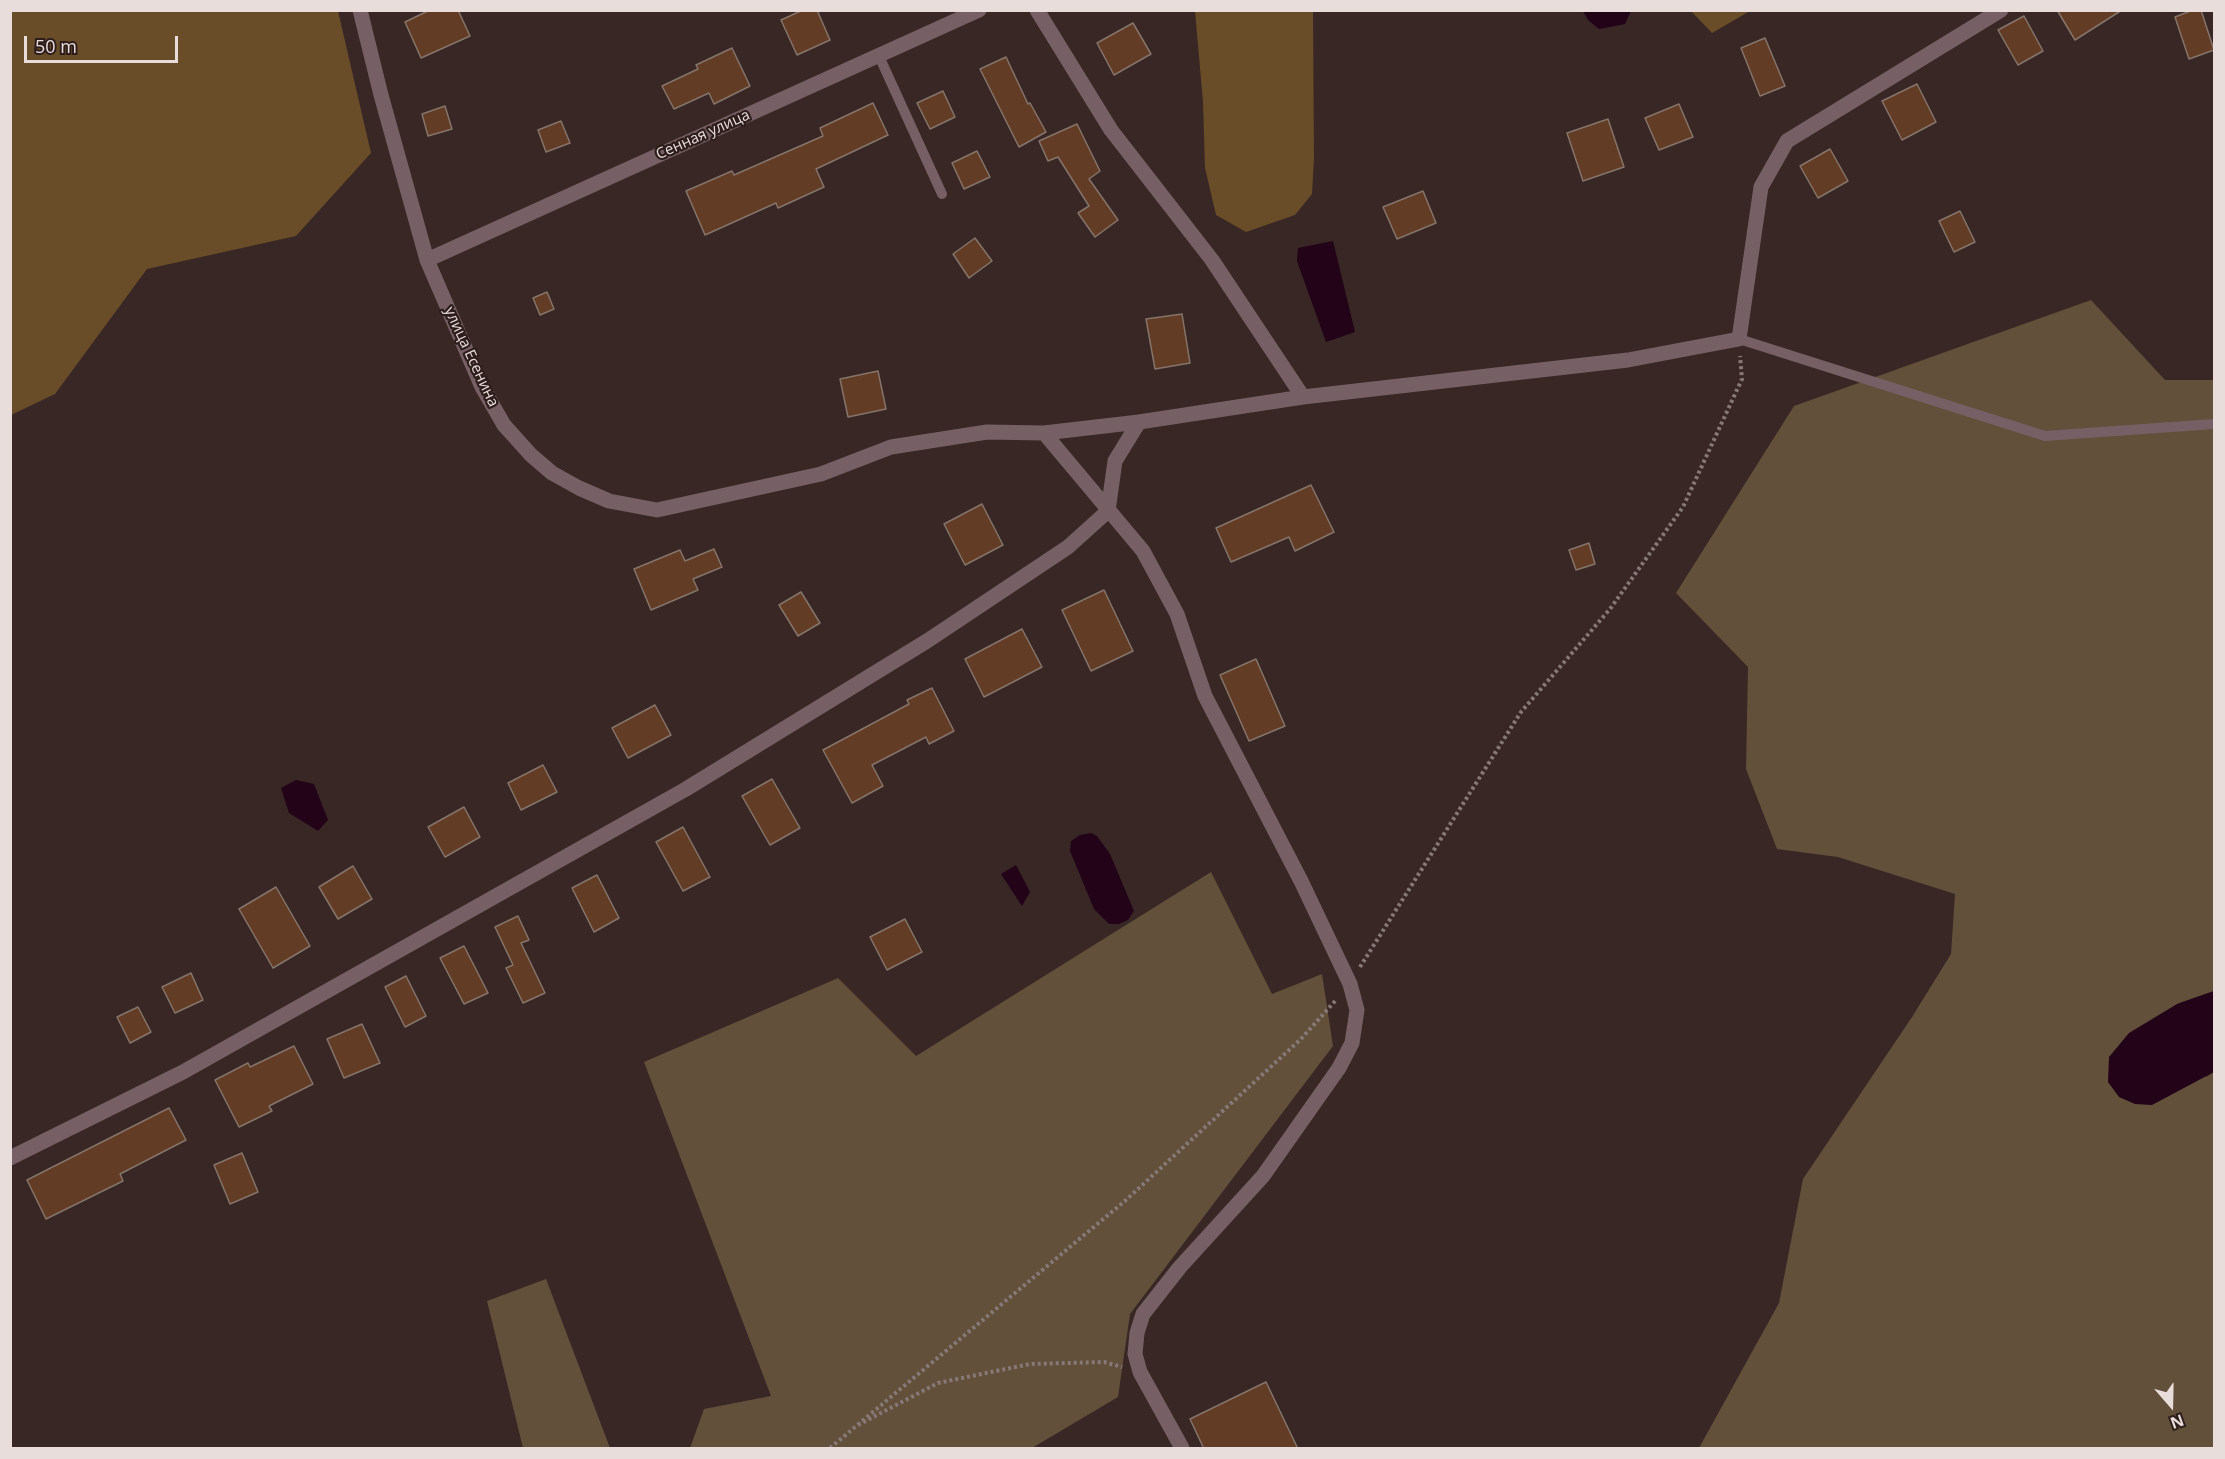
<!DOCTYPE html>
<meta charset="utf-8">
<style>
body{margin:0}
#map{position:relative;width:2225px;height:1459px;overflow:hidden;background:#382725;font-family:"Open Sans",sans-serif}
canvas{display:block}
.frame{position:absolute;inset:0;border:12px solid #e8dddb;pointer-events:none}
.north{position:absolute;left:2141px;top:1375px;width:60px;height:60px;-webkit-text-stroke:4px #2d1d1b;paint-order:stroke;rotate:160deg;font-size:16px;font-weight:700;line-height:24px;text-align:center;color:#e8dddb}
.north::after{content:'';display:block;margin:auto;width:21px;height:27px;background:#e8dddb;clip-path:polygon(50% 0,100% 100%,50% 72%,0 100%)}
.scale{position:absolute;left:24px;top:36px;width:154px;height:27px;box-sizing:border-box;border:3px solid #e8dddb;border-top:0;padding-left:8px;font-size:18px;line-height:21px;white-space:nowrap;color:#e8dddb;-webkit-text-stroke:4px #2d1d1b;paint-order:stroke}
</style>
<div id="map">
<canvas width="2225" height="1459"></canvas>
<div class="frame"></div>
<div class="north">N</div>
<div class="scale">50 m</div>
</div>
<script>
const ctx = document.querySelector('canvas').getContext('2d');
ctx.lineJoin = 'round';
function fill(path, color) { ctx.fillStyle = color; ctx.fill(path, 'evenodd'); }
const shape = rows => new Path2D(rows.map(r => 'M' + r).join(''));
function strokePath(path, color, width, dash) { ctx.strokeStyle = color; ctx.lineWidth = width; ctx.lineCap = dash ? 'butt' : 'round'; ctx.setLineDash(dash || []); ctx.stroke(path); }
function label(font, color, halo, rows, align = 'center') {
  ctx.font = font + ' "Open Sans",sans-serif'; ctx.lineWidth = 4.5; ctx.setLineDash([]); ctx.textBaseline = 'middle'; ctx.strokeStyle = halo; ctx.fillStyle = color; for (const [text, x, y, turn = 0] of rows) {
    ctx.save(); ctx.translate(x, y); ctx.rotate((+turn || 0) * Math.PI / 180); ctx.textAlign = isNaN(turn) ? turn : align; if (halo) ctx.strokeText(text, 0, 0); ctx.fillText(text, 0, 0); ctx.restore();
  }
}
fill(shape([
 [2091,300,2165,380,2214,380,2214,991,2177,1004,2206,1077,2214,1072,2214,1448,1699,1448,1779,1303,1803,1179,1912,1017,1951,954,1955,894,1838,857,1777,849,1746,769,1748,667,1676,593,1794,406],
 [1211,872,1272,994,1322,974,1333,1046,1130,1314,1118,1397,1032,1448,690,1448,704,1409,771,1396,644,1062,838,978,916,1056],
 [546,1279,610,1448,523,1448,487,1301]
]), '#62503b');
fill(shape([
 [10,11,338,11,371,153,296,236,147,269,55,394,11,415],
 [1195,11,1313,11,1314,158,1312,194,1295,215,1246,232,1216,215,1205,168,1203,102],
 [1691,11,1750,11,1712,33]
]), '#694c28');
fill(shape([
 [1583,11,1631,11,1625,24,1599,29,1588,20],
 [1333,241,1355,332,1326,342,1297,261,1298,248],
 [296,780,314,784,328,820,318,831,289,813,281,788],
 [1091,833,1097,836,1110,854,1134,911,1128,920,1119,924,1109,924,1094,909,1070,851,1071,841,1080,835],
 [1016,865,1030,892,1022,906,1001,874],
 [2214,991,2214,1072,2152,1105,2135,1104,2119,1097,2108,1082,2109,1057,2129,1033,2177,1004]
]), '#220318');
const building = shape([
 [430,10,458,10,470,36,421,58,405,22,430,10],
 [803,10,817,10,830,40,797,55,781,20,803,10],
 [2057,10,2122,10,2075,40,2057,10],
 [2193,10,2201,10,2214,50,2189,59,2175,17,2193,10],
 [2024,16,2043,51,2018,65,1998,30,2024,16],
 [1133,23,1151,54,1114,75,1097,43,1133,23],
 [1765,38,1785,86,1760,96,1741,48,1765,38],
 [732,48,750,86,714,104,709,93,674,109,662,86,698,69,696,65,732,48],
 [1006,57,1028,104,1030,103,1046,132,1019,147,980,69,1006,57],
 [1917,84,1936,122,1902,140,1882,101,1917,84],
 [943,91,955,117,930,129,917,103,943,91],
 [873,103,888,135,816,169,824,187,778,208,776,203,705,235,686,191,732,171,734,175,823,136,820,128,873,103],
 [1679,104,1693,137,1659,150,1645,118,1679,104],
 [445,106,452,129,428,136,422,114,445,106],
 [1608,119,1624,167,1583,181,1567,133,1608,119],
 [561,121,570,143,546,152,538,130,561,121],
 [1077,124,1100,171,1089,179,1118,220,1095,237,1078,213,1089,206,1058,157,1048,161,1039,141,1077,124],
 [1830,149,1848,181,1818,198,1800,166,1830,149],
 [977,151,990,177,964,189,952,163,977,151],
 [1423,191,1436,223,1397,239,1383,207,1423,191],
 [1960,211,1975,242,1954,252,1939,221,1960,211],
 [975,238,992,261,969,278,953,254,975,238],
 [547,292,554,309,540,315,533,298,547,292],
 [1182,314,1190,363,1155,369,1146,319,1182,314],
 [878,371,886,409,848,417,840,379,878,371],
 [1311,485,1334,532,1295,551,1289,537,1231,562,1216,528,1311,485],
 [982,504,1003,545,965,565,944,524,982,504],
 [1589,543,1595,564,1576,570,1569,550,1589,543],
 [714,549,722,567,693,579,698,590,651,610,634,569,680,550,685,561,714,549],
 [1104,590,1133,651,1091,671,1062,610,1104,590],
 [801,592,820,623,798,636,779,605,801,592],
 [1022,629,1042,667,984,697,965,659,1022,629],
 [1256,659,1285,726,1249,741,1220,675,1256,659],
 [932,688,954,731,929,744,926,737,872,765,883,786,852,803,823,750,909,704,907,700,932,688],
 [655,705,671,735,628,758,612,728,655,705],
 [543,765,557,792,521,810,508,783,543,765],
 [772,779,800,828,770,845,742,796,772,779],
 [464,807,480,837,445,857,428,827,464,807],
 [683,827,710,877,683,891,656,842,683,827],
 [353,866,372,899,338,919,319,887,353,866],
 [597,875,619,918,594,932,572,888,597,875],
 [276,887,310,946,273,968,239,909,276,887],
 [518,916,529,940,521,943,545,993,523,1003,506,968,513,965,495,927,518,916],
 [905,919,922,952,887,970,870,937,905,919],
 [464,946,488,993,464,1004,440,958,464,946],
 [191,973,203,1000,175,1013,162,987,191,973],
 [406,976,426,1016,405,1027,385,987,406,976],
 [138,1007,151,1032,130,1043,117,1017,138,1007],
 [362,1024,380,1063,344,1078,327,1039,362,1024],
 [294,1046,313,1084,269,1106,272,1111,239,1127,215,1080,248,1063,250,1067,294,1046],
 [169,1108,186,1140,120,1174,123,1181,46,1219,27,1180,169,1108],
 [242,1153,258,1192,230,1204,214,1165,242,1153],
 [1266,1382,1298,1449,1204,1449,1190,1419,1266,1382]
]);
fill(building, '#633c26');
strokePath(building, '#85746a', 1.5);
strokePath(shape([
 [1360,967,1521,712,1610,609,1683,507,1742,379,1740,356],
 [858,1425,938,1383,1030,1364,1104,1362,1122,1367],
 [830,1448,1126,1200,1301,1039,1336,1000]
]), '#877977', 4, [3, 3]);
strokePath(shape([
 [879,56,942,194],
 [1739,339,2045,436,2214,424]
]), '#766065', 10);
strokePath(shape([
 [360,10,381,95,427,260,482,387,504,425,531,455,552,473,579,488,609,501,657,510,821,474,891,447,987,432,1044,433,1139,422,1303,397,1628,360,1739,339,1761,187,1787,141,2001,10],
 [1037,10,1111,130,1212,260,1303,397],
 [427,260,979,10],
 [1044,433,1143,551,1177,614,1205,696,1301,881,1350,984,1357,1010,1352,1043,1339,1068,1263,1176,1180,1267,1143,1314,1137,1333,1135,1354,1140,1372,1182,1448],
 [10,1158,183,1072,686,789,927,641,1068,547,1108,511,1115,461,1139,422]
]), '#766065', 15);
label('15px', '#e8dddb', '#2d1d1b', [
 ["Сенная улица",703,135,-24],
 ["улица Есенина",471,357,65]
]);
</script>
